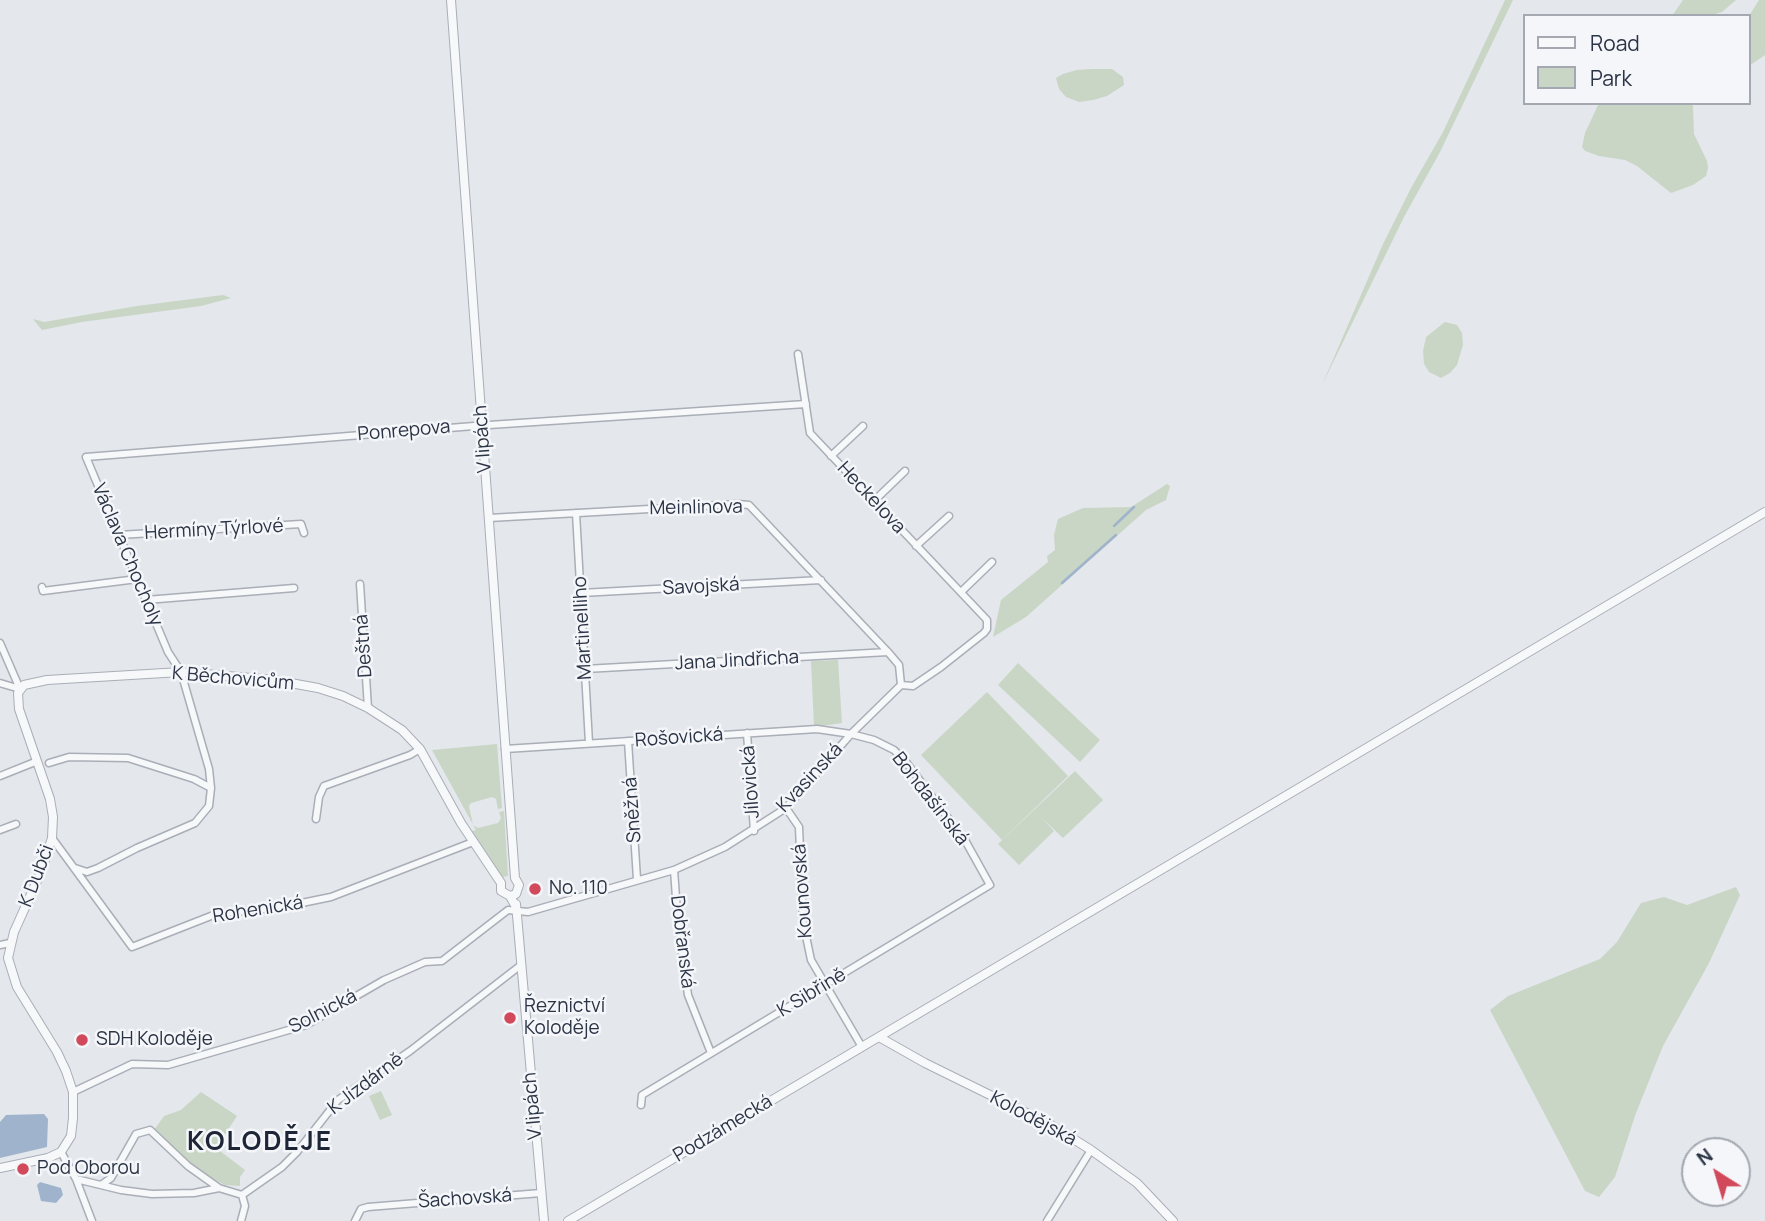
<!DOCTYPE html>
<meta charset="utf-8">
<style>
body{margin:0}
#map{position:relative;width:1765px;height:1221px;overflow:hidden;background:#e4e7ec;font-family:Manrope,sans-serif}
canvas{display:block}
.legend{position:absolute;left:1523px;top:14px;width:228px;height:91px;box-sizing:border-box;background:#f4f6f9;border:2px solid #a4a8b1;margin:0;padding:9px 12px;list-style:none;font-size:21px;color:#2b3445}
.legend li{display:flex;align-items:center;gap:14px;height:35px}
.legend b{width:35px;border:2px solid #a4a8b1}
.north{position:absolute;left:1681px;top:1137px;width:70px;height:70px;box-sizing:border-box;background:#f4f6f9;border:2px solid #a4a8b1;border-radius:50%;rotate:323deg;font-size:19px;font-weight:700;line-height:28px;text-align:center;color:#2b3445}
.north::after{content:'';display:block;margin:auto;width:24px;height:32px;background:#d1495b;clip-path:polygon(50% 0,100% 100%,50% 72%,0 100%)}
</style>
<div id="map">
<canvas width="1765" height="1221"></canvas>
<ul class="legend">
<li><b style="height:9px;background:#f7f8fa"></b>Road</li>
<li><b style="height:19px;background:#c9d6c5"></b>Park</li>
</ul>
<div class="north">N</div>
</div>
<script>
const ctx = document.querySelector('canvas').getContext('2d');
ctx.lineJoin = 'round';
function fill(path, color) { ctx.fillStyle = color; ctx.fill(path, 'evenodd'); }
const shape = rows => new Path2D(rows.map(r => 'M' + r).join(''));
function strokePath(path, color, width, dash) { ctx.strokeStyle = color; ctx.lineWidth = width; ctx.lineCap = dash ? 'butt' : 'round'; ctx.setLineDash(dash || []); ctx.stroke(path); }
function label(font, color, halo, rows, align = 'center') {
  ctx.font = font + ' Manrope,sans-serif'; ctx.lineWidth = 5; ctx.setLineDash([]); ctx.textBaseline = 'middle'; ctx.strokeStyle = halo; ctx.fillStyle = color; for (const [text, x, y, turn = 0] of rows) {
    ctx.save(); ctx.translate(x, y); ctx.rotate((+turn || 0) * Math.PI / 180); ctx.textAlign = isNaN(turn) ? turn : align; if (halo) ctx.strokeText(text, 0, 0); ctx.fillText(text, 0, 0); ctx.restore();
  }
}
fill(shape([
 [1505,0,1513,0,1440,152,1404,217,1322,385,1383,244,1411,188,1443,132],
 [1683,0,1736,0,1722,12,1708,16,1672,16],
 [1759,0,1765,0,1765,55,1749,66,1749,16],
 [1092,69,1112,69,1123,77,1124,85,1107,96,1093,100,1079,102,1066,97,1059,89,1056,78,1063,74,1077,70],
 [1599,103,1691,103,1693,106,1694,134,1707,161,1708,168,1706,176,1693,185,1671,193,1637,166,1625,160,1599,156,1585,151,1582,147,1585,133],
 [223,295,231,298,201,306,82,322,42,330,33,319,44,322,137,306],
 [1445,322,1457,325,1462,333,1463,345,1457,365,1450,373,1441,378,1429,372,1424,364,1423,351,1426,337],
 [1167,484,1170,486,1166,500,1146,510,1026,617,993,637,1001,600,1048,562,1047,556,1055,550,1054,535,1058,519,1083,508,1131,507],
 [838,660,842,723,814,727,811,661],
 [1018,663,1100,740,1080,762,998,685],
 [987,692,1068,776,1002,840,921,755],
 [497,744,502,808,498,809,496,799,492,797,471,803,469,806,473,825,478,828,498,823,501,818,499,812,504,811,508,876,502,877,472,831,476,830,432,750],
 [1075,771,1103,800,1063,838,1042,818,1054,831,1019,865,998,844],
 [1736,887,1740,895,1709,963,1663,1046,1636,1113,1615,1177,1599,1197,1585,1191,1490,1010,1508,996,1600,959,1617,942,1641,903,1664,897,1687,905],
 [381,1091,392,1115,380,1120,369,1096],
 [201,1092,237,1116,216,1148,245,1170,240,1177,240,1186,225,1185,202,1173,154,1130,164,1116,181,1110]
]), '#c9d6c5');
fill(shape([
 [44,1114,48,1119,47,1147,0,1158,0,1122,6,1115],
 [40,1182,61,1188,63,1195,56,1203,41,1201,37,1185]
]), '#9fb4cc');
strokePath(shape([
 [1114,526,1134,507],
 [1062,583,1116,535]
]), '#9fb4cc', 2.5);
const minor = shape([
 [798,354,810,433,987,620,987,629,984,633,941,667,913,686,901,685],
 [831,456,863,426],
 [874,501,905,471],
 [576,513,589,743],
 [489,518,738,504,749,505,888,652,899,665,901,685],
 [119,535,301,524,304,533],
 [916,546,949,516],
 [360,584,368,708],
 [42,587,43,591,137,579],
 [961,592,992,562],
 [581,593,821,580],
 [146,600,294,588],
 [0,643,20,689],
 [585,669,888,652],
 [0,683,20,689],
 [747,733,754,831],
 [628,741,637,879],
 [505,749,817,729,851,734,874,740,894,750,906,762,966,842,990,885,642,1095,641,1105],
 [49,763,69,757,128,758,194,779,211,788],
 [0,776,35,762],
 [786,808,799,827,803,922,811,960,862,1047],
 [316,819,319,797,324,786,410,755,420,749],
 [0,830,16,824],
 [52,838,132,947,216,914,282,907,331,897,473,842],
 [75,868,87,872,98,868,137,848,195,823,209,806,211,788,209,769,181,672,168,652,86,457,474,426,806,404],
 [674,870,678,925,688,995,711,1053],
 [0,945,10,943],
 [73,1092,132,1064,168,1065,306,1025,384,980,425,962,442,961,508,910,528,912,674,870,725,847,786,808,851,734,901,685],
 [61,1152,76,1179,92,1221],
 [76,1179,121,1190,152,1194,194,1193,219,1188,242,1195],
 [101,1185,111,1178,136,1134,150,1130,188,1166,219,1188],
 [242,1195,282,1167,297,1152,338,1100,410,1051,521,965],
 [241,1221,245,1206,242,1195],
 [355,1221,361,1209,368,1207,541,1193],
 [1047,1221,1091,1150]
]);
const tertiary = shape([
 [451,0,515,878,519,885,516,894,510,896],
 [516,904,544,1221],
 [879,1037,925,1063,1051,1125,1091,1150,1137,1183,1173,1221],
 [0,1168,48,1158,61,1152,71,1136,73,1118,73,1092,66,1071,57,1052,17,987,8,958,14,932,41,872,52,838,53,817,50,799,19,709,18,693,24,685,47,680,181,672,274,680,318,688,343,696,368,708,402,730,420,749,461,823,501,883,501,891,510,896,516,907],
 [568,1221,1765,512]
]);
strokePath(minor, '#a9aeb7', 9);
strokePath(tertiary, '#a9aeb7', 10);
strokePath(minor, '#f7f8fa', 6);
strokePath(tertiary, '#f7f8fa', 8);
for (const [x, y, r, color] of [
 [535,889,7,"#d1495b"],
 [510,1018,7,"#d1495b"],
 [82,1040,7,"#d1495b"],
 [23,1169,7,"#d1495b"]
]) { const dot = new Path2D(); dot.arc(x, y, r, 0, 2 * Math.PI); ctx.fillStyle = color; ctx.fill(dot); strokePath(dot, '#f4f6f9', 2.5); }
label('19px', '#2b3445', '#f4f6f9', [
 ["Ponrepova",404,431,-5],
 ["V lipách",483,439,-94],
 ["Heckelova",871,498,47],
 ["Meinlinova",696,508,-1],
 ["Hermíny Týrlové",214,530,-3],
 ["Václava Chocholy",127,555,67],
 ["Savojská",701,587,-3],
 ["Martinelliho",583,628,-93],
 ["Deštná",364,646,-94],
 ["Jana Jindřicha",737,661,-3],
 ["K Běchovicům",233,679,5],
 ["Rošovická",679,738,-4],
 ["Kvasinská",810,778,-47],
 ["Jílovická",751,782,-94],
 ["Bohdašínská",930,799,52],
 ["Sněžná",633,810,-94],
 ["K Dubči",37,876,-69],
 ["Kounovská",803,891,-94],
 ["Rohenická",258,910,-9],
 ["Dobřanská",682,942,83],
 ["K Sibřině",812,993,-31],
 ["Solnická",323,1012,-27],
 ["K Jízdárně",366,1084,-37],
 ["V lipách",533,1106,-95],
 ["Kolodějská",1033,1119,28],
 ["Podzámecká",723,1129,-31],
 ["Šachovská",465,1199,-4]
]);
label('19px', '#2b3445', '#f4f6f9', [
 ["No. 110",549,889],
 ["Řeznictví",524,1007],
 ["Koloděje",524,1029],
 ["SDH Koloděje",96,1040],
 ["Pod Oborou",37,1169]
], 'left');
ctx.letterSpacing = '2px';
label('bold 26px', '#1d2536', '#f4f6f9', [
 ["KOLODĚJE",260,1143]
]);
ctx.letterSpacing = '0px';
</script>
